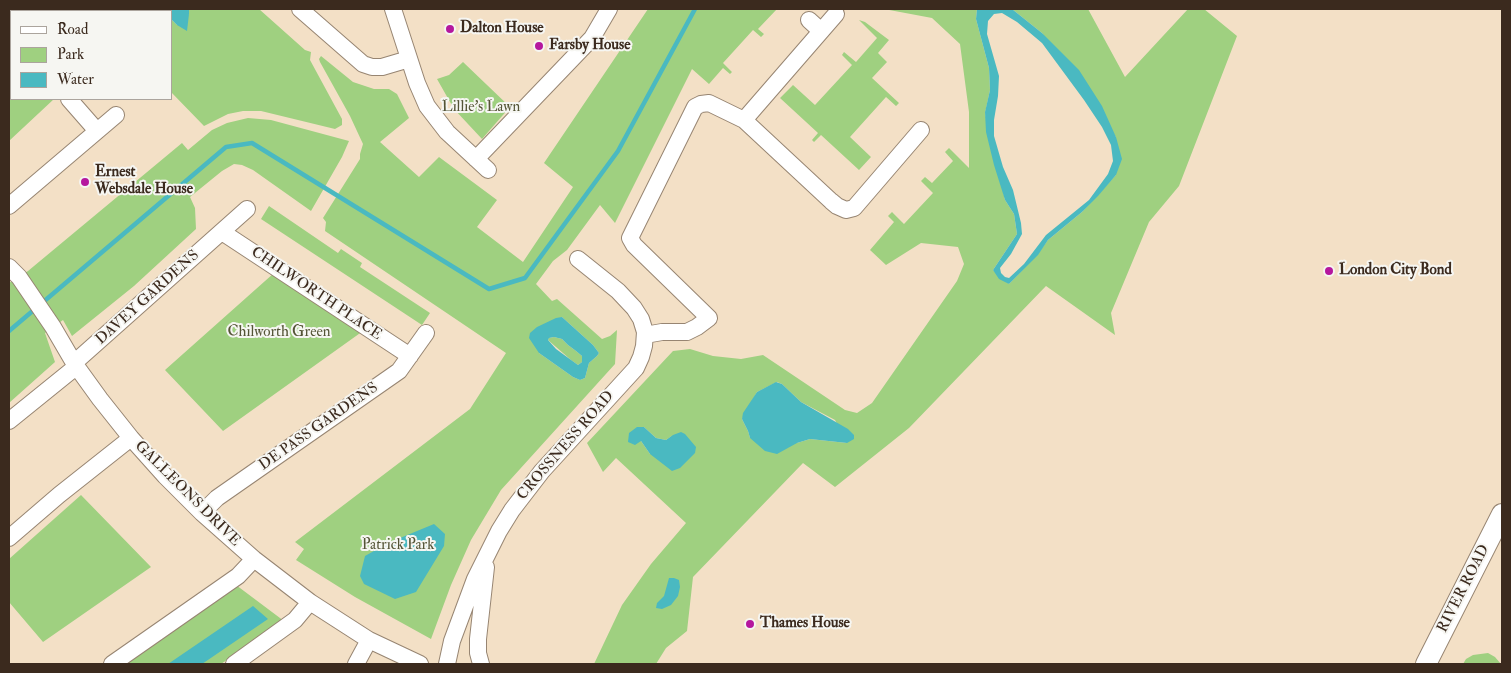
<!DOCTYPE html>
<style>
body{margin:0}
#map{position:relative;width:1511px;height:673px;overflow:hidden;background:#f3e0c6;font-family:"IM FELL Double Pica",serif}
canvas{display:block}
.frame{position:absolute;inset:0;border:10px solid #3b2a1e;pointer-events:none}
.legend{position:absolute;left:10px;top:10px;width:162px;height:90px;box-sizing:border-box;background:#f6f6f2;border:1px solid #aba49d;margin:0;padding:6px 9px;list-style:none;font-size:15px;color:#3b2a1e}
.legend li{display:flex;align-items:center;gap:10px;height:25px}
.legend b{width:25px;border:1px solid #aba49d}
</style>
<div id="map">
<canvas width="1511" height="673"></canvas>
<div class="frame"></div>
<ul class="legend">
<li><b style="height:6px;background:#fff"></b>Road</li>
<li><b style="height:14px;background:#9fd080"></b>Park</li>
<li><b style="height:14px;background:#4ab9c1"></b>Water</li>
</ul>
</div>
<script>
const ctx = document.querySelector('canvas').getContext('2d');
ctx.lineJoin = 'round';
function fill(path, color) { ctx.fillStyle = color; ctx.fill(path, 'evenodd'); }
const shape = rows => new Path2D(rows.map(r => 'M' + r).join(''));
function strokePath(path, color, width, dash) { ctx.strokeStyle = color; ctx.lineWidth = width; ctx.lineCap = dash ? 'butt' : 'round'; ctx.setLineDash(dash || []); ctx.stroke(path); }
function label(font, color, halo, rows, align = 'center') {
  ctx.font = font + ' "IM FELL Double Pica",serif'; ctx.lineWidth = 4; ctx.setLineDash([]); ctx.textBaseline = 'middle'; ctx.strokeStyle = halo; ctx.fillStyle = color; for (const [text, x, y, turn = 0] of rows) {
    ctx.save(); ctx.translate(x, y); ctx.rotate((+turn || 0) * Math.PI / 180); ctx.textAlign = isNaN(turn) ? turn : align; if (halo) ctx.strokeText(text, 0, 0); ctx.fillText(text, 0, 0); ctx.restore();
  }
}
fill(shape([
 [189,9,259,9,305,50,311,52,310,60,342,119,342,125,335,129,261,111,243,111,228,114,204,126,171,92,171,19,177,25,189,14],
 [648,9,777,9,758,29,764,34,761,37,753,30,723,63,732,72,730,74,723,68,709,84,692,69,615,223,600,205,567,250,553,261,536,284,552,301,557,299,602,339,610,336,617,330,615,364,501,490,471,540,451,585,431,639,355,597,296,560,304,549,295,542,470,409,506,353,325,231,326,222,323,218,360,159,360,154,363,144,350,116,320,62,319,59,321,56,353,82,374,89,389,89,397,94,409,118,380,142,419,177,439,157,497,200,477,227,523,262,573,187,544,163],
 [562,317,593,345,599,353,597,356,589,363,585,378,580,380,573,377,539,353],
 [884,9,977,9,976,19,989,68,990,90,985,113,1005,200,1014,214,1017,234,993,270,1009,284,1037,255,1048,240,1082,212,1116,175,1116,137,1042,33,1012,9,1088,9,1125,77,1188,9,1204,9,1237,36,1179,186,1149,222,1111,313,1115,335,1046,286,909,428,835,487,803,463,693,577,687,631,666,648,656,664,594,664,622,605,651,564,686,523,616,458,603,472,587,443,673,351,690,349,713,356,741,359,763,355,845,410,857,413,872,403,957,281,964,264,958,247,921,243,886,265,870,250,894,222,888,216,892,212,904,224,933,193,921,181,925,177,932,183,953,161,945,152,949,148,969,168,969,112,960,44,932,18],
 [777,382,782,384,801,402,835,420,847,443,810,439,797,443,750,438,748,431,742,419,757,392],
 [644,427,656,438,666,440,673,435,650,454,641,441],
 [859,20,865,22,889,40,878,53,887,62,872,78,899,103,896,106,886,97,850,137,871,157,859,170,821,135,814,142,812,140,818,133,780,98,793,85,815,105,852,65,842,55,844,52,856,62,877,38],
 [9,42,11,45,11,99,54,99,9,141],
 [463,62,510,107,482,139,454,109,437,79,449,75],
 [248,118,271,120,349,141,342,157,311,211,253,170,242,165,234,164,222,171,190,197,195,208,196,229,134,286,72,336,63,320,45,333,55,362,9,403,9,283,28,271,182,143,188,150,212,130,227,123],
 [269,206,338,253,341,249,362,263,360,267,430,313,422,325,261,219],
 [274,273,363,331,223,431,165,370],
 [554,337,562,339,568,345,576,351,582,356,582,362,578,365,571,360,548,340,549,338],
 [81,495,151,567,43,642,9,602,9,559],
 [236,585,284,621,221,664,123,664],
 [1488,653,1495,657,1501,664,1463,664,1466,659,1473,655]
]), '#9fd080');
fill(shape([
 [160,9,189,9,189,14,187,31,177,25,171,19,171,11,160,11],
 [977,9,1012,9,1042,33,1079,70,1102,106,1116,137,1122,159,1116,175,1098,196,1082,212,1048,240,1038,255,1009,284,999,279,993,270,1017,234,1014,214,1005,200,994,165,986,132,985,112,990,90,989,68,976,19],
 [1002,13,1017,22,1042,43,1084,100,1102,127,1111,145,1113,161,1108,174,1089,200,1046,235,1024,264,1009,278,1005,277,1001,273,1000,268,1011,254,1022,234,1021,223,1013,190,1003,167,994,136,994,120,998,96,999,76,987,34,988,21,994,14],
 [562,317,593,345,599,353,597,356,589,363,585,378,580,380,573,377,539,353,529,338,530,333,537,327,556,318],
 [554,337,562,339,568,345,576,351,582,356,582,362,578,365,556,349,548,340,549,338],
 [776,382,782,384,801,402,848,429,854,435,854,439,847,443,810,439,797,443,777,454,765,451,750,438,748,431,742,419,743,413,757,392],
 [637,427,644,427,656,438,666,440,673,435,681,432,685,434,696,447,695,453,680,468,672,471,650,454,641,441,635,445,628,442,629,433],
 [434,524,445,534,444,546,416,592,395,599,364,584,360,576,365,556,388,543],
 [669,578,674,578,679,580,680,587,678,596,671,605,662,609,656,608,657,603,664,596],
 [253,606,268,619,202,664,168,664]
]), '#4ab9c1');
strokePath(shape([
 [9,331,226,147,252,143,489,289,525,278,618,151,695,9]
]), '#4ab9c1', 4.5);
const minor = shape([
 [300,9,363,64,372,67,382,67,409,59],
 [393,9,417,83,427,106,447,132,488,170],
 [809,20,821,31],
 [9,30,11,33],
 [69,99,97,131],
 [744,120,836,14],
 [476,159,592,38,609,9],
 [9,206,116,115],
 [222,232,410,356],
 [9,267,19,277,53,327,74,363,100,399,131,438,165,476,202,513,254,559,310,602,369,640,420,664],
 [645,335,662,332,687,332,697,327,709,318,634,245,630,238,695,107,701,104,709,103,744,120,831,201,837,206,846,210,854,208,921,130],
 [74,363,247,209],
 [9,421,77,366],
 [202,513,217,498,399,371,426,333],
 [9,538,59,495,131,438],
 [112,664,238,576,254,559],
 [234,664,295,620,310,602],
 [356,664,369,640],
 [447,664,452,641,475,579,499,531,512,510,542,471,636,368,641,357,644,346,645,332,641,319,634,308,618,291,578,259],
 [481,664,478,653,478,639,486,567]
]);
const tertiary = shape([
 [1426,664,1502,514]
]);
strokePath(minor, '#978572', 18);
strokePath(tertiary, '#978572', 22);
strokePath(minor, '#fff', 16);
strokePath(tertiary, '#fff', 20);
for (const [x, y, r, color] of [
 [450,29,5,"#b5179e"],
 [539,46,5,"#b5179e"],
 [85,182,5,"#b5179e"],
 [1329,271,5,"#b5179e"],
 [750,624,5,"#b5179e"]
]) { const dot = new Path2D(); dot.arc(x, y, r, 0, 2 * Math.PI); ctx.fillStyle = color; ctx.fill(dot); strokePath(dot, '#f6f6f2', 2); }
label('bold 15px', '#3b2a1e', '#f6f6f2', [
 ["Dalton House",460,29],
 ["Farsby House",549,46],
 ["Ernest",95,173],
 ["Websdale House",95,190],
 ["London City Bond",1339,271],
 ["Thames House",760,624]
], 'left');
label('15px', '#545436', '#f6f6f2', [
 ["Lillie's Lawn",481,108],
 ["Chilworth Green",279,333],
 ["Patrick Park",398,546]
]);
label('15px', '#3b2a1e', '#f6f6f2', [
 ["CHILWORTH PLACE",316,294,34],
 ["DAVEY GARDENS",148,298,-42],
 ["DE PASS GARDENS",319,427,-35],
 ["CROSSNESS ROAD",566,446,-49],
 ["GALLEONS DRIVE",187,494,45],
 ["RIVER ROAD",1464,589,-63]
]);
</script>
